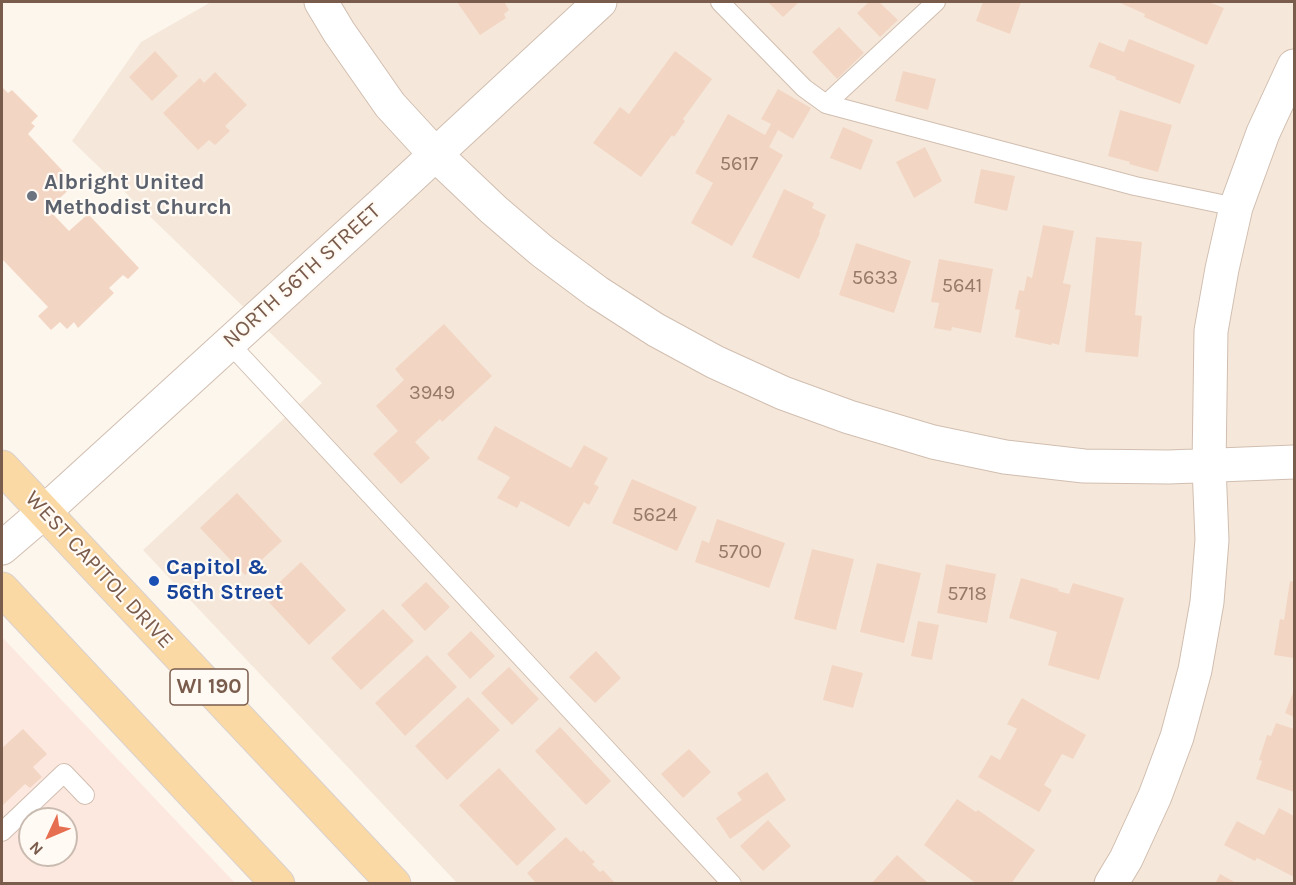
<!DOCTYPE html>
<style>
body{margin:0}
#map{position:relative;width:1296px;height:885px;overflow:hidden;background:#fdf6ec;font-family:Karla,sans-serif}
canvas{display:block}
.frame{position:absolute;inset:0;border:3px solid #7a5c4d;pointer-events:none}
.north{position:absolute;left:18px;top:807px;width:60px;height:60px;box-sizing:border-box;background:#fffaf3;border:2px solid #cabbb1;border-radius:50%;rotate:226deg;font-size:16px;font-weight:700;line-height:24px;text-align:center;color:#7a5c4d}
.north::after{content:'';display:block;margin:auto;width:21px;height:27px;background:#e76f51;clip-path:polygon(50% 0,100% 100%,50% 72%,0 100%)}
</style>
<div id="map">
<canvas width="1296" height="885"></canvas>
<div class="frame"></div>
<div class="north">N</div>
</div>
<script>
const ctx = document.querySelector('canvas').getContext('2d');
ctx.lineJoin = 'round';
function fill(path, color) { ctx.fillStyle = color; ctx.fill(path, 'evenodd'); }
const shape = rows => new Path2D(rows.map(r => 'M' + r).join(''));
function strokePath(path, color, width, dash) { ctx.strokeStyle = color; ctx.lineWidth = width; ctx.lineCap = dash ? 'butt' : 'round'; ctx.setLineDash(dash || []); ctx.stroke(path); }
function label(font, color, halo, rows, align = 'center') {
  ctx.font = font + ' Karla,sans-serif'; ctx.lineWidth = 4.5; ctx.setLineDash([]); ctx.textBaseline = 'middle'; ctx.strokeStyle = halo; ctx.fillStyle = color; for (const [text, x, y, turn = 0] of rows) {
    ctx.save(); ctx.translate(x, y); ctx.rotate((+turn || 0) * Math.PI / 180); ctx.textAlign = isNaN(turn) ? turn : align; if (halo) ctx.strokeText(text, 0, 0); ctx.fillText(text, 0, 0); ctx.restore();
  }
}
fill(shape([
 [211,2,1294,2,1294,883,457,883,143,550,322,383,72,141,141,42]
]), '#f5e8da');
fill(shape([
 [2,637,235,883,2,883],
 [30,819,66,819,66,855,30,855]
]), '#fde8e0');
fill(shape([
 [457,2,508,2,505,3,509,10,504,14,506,18,480,35],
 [768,2,799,2,783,17],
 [869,2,879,2,898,20,880,37,857,13],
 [983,2,1021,2,1010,34,976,21],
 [1118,2,1209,2,1224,8,1207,45,1144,17,1145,14],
 [839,27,864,53,837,79,812,52],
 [1129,39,1195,65,1180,104,1115,79,1116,77,1089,67,1099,42,1124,52],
 [155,51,178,76,152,101,129,77],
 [675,51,712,79,683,119,685,121,674,137,672,135,641,177,593,143,620,107,629,114],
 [903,71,936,79,928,110,895,101],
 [215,72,247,105,225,126,230,131,215,145,209,140,198,150,163,113,200,78,204,83],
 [2,87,8,93,12,90,38,116,31,123,35,126,28,134,75,184,48,209,69,231,88,214,139,268,128,279,123,275,109,288,114,293,78,328,74,322,67,329,60,322,51,330,38,316,48,307,2,259],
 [778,89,811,108,793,139,778,130,769,147,783,155,732,246,691,223,713,183,695,173,728,114,765,135,771,124,761,119],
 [1120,110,1172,125,1158,172,1129,164,1130,162,1108,156],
 [843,127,873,140,861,170,830,158],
 [925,147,942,181,914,198,896,162],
 [981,169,1015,176,1007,211,974,203],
 [784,189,814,203,812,208,826,215,819,232,820,233,799,279,752,257],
 [1043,225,1074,231,1063,283,1071,285,1059,345,1052,343,1051,345,1015,337,1020,310,1015,309,1019,290,1024,291,1027,276,1032,278],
 [1096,237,1142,242,1135,315,1142,316,1138,357,1085,352],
 [856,243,911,261,894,313,839,295],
 [939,259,993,269,981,333,952,327,951,331,934,328,939,303,931,302],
 [444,324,492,376,442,422,440,419,415,442,430,458,401,484,373,454,398,431,376,406,404,380,395,369],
 [495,426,571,468,584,445,608,458,594,484,599,487,589,505,584,502,569,527,521,501,517,508,497,498,510,477,477,459],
 [632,479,697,507,677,551,612,523],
 [237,493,282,541,245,575,200,528],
 [717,519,785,543,769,588,695,562,702,540,709,543],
 [812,549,854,559,836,630,794,619],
 [301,562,346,610,309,645,264,597],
 [877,563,921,573,904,643,860,632],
 [946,564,996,574,987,623,937,613],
 [1021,578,1059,589,1058,591,1069,594,1073,583,1124,598,1099,680,1048,665,1057,632,1009,618],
 [1290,581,1294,582,1294,658,1274,655,1280,619,1284,620],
 [426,582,450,607,425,631,401,605],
 [383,609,414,641,361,690,331,658],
 [918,621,939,625,932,660,911,656],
 [471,631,495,656,470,679,447,654],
 [596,651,621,678,595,703,569,677],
 [427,655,457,687,405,736,375,703],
 [832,665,863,673,853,708,823,700],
 [509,667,539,699,512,725,481,693],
 [1294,690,1294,717,1285,713],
 [468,697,500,730,447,780,415,746],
 [1022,698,1086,735,1073,759,1062,754,1044,785,1052,790,1039,812,978,777,991,755,1000,760,1017,729,1007,724],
 [1276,723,1294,729,1294,792,1256,779,1262,761,1259,760,1267,735,1271,736],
 [560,727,611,781,586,805,535,751],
 [23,729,47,754,33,767,42,777,30,788,25,784,2,806,2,748],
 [689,749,711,772,683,798,661,774],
 [499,768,556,829,517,866,459,805],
 [767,772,786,800,730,839,716,818,742,800,737,793],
 [957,799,976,812,978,810,1035,850,1011,884,977,884,924,845],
 [1279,808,1294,816,1294,842,1293,844,1294,845,1294,877,1257,858,1255,861,1224,845,1237,821,1264,835],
 [768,820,791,846,763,871,740,846],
 [566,837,581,852,583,850,595,862,592,864,600,872,603,870,614,882,537,884,527,873],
 [897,855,929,884,871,884],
 [1220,874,1238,884,1215,884]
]), '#f3d5c3');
const service = shape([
 [720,2,804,88,826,104,1135,186,1236,207],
 [826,104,936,2],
 [229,343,732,884],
 [2,832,64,773,85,795]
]);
const minor = shape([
 [321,2,339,32,390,105,435,154,494,210,542,251,597,292,656,330,715,362,783,393,849,417,933,442,1005,457,1084,466,1169,467,1294,462],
 [2,548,44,512,383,203,600,2],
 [1111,884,1126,859,1155,796,1177,737,1195,670,1207,602,1212,540,1209,466,1211,331,1222,269,1236,207,1263,133,1294,66]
]);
const primary = shape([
 [2,467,394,884],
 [2,589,278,884]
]);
strokePath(service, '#d1beb0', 20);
strokePath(minor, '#d1beb0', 35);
strokePath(primary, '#dad1cd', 35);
strokePath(service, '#fff', 18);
strokePath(minor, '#fff', 33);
strokePath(primary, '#fbd9a5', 33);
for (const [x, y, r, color] of [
 [32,196,6,"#6b7280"],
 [154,581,6,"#1a4fb4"]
]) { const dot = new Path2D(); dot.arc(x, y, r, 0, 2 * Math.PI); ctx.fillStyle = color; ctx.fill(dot); strokePath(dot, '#fffaf3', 2); }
label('20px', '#987a6a', null, [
 ["5617",739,164],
 ["5633",875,278],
 ["5641",962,286],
 ["3949",432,393],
 ["5624",655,515],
 ["5700",740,552],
 ["5718",967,594]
]);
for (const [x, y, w] of [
 [209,687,78]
]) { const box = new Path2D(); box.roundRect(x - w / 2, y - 18, w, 36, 4.5); ctx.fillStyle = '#fffaf3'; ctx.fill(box); strokePath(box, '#7a5c4d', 1.5); }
label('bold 21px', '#7a5c4d', null, [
 ["WI 190",209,687]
]);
label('bold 22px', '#5b616d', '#fffaf3', [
 ["Albright United",44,183],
 ["Methodist Church",44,208]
], 'left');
label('22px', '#7a5c4d', '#fffaf3', [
 ["NORTH 56TH STREET",302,276,-42],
 ["WEST CAPITOL DRIVE",99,570,47]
]);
label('bold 22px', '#164399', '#fffaf3', [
 ["Capitol &",166,568],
 ["56th Street",166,593]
], 'left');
</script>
